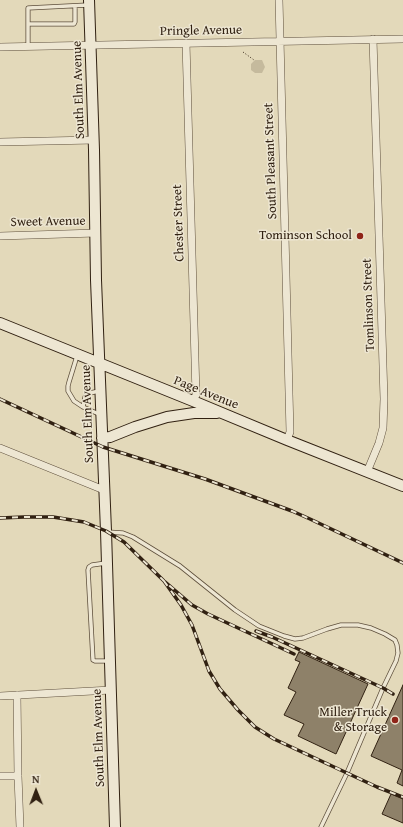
<!DOCTYPE html>
<style>
body{margin:0}
#map{position:relative;width:403px;height:827px;overflow:hidden;background:#e3d9ba;font-family:"Gentium Book Plus",serif}
canvas{display:block}
.north{position:absolute;left:16px;top:771px;width:40px;height:40px;-webkit-text-stroke:3px #ede6d2;paint-order:stroke;rotate:359deg;font-size:11px;font-weight:700;line-height:16px;text-align:center;color:#312112}
.north::after{content:'';display:block;margin:auto;width:14px;height:18px;background:#312112;clip-path:polygon(50% 0,100% 100%,50% 72%,0 100%)}
</style>
<div id="map">
<canvas width="403" height="827"></canvas>
<div class="north">N</div>
</div>
<script>
const ctx = document.querySelector('canvas').getContext('2d');
ctx.lineJoin = 'round';
function fill(path, color) { ctx.fillStyle = color; ctx.fill(path, 'evenodd'); }
const shape = rows => new Path2D(rows.map(r => 'M' + r).join(''));
function strokePath(path, color, width, dash) { ctx.strokeStyle = color; ctx.lineWidth = width; ctx.lineCap = dash ? 'butt' : 'round'; ctx.setLineDash(dash || []); ctx.stroke(path); }
function label(font, color, halo, rows, align = 'center') {
  ctx.font = font + ' "Gentium Book Plus",serif'; ctx.lineWidth = 3; ctx.setLineDash([]); ctx.textBaseline = 'middle'; ctx.strokeStyle = halo; ctx.fillStyle = color; for (const [text, x, y, turn = 0] of rows) {
    ctx.save(); ctx.translate(x, y); ctx.rotate((+turn || 0) * Math.PI / 180); ctx.textAlign = isNaN(turn) ? turn : align; if (halo) ctx.strokeText(text, 0, 0); ctx.fillText(text, 0, 0); ctx.restore();
  }
}
fill(shape([
 [255,60,262,60,265,67,262,73,255,73,251,70,251,64]
]), '#c5ba9d');
const building = shape([
 [299,652,368,684,336,754,298,736,304,724,284,715,296,692,288,688,300,662,295,660,299,652],
 [403,685,403,786,397,783,402,770,371,756,403,685],
 [391,794,403,799,403,823,382,814,391,794]
]);
fill(building, '#8e8169');
strokePath(building, '#312112', 1);
const lane = shape([
 [28,24,74,24,75,22,75,6],
 [28,47,28,8,88,5],
 [77,356,69,382,68,386,68,391,74,401,83,407,101,415],
 [83,407,85,397,90,393,99,391],
 [107,532,123,533,133,537,180,566,235,610,259,626,284,636,295,639,303,638,327,629,341,625,358,625,371,628,385,634,395,640,397,645,398,653,396,661,383,688,347,773,321,827],
 [106,563,92,565,89,567,88,570,93,660,95,661,109,661]
]);
const street = shape([
 [279,0,290,432,287,440],
 [186,43,196,395,193,401],
 [0,47,403,39],
 [0,142,94,140],
 [0,236,96,233],
 [0,448,104,490],
 [367,472,379,443,383,428,384,399,373,39],
 [17,695,18,776,20,827],
 [0,696,111,690],
 [0,776,18,776]
]);
const secondary = shape([
 [89,0,94,150,96,280,106,531,115,827],
 [0,323,193,401,287,440,403,486],
 [102,438,110,437,135,427,167,417,194,413,217,413]
]);
strokePath(lane, '#5e4f3c', 5);
strokePath(street, '#5e4f3c', 8);
strokePath(secondary, '#312112', 12);
strokePath(shape([
 [243,52,254,60]
]), '#312112', 1, [1, 2]);
strokePath(lane, '#ede6d2', 3.5);
strokePath(street, '#ede6d2', 7);
strokePath(secondary, '#ede6d2', 10);
const rail = shape([
 [0,399,103,447,205,479,292,511,310,519,403,563],
 [0,518,24,517,53,517,84,522,106,531,124,542,164,581,192,605,208,614,294,654],
 [164,581,181,605,192,625,209,671,220,689,238,710,255,727,274,739,377,787,403,797],
 [256,631,272,637,383,688,393,694]
]);
strokePath(rail, '#312112', 3.5);
strokePath(rail, '#ede6d2', 2, [6]);
for (const [x, y, r, color] of [
 [360,236,4,"#8f2418"],
 [395,720,4,"#8f2418"]
]) { const dot = new Path2D(); dot.arc(x, y, r, 0, 2 * Math.PI); ctx.fillStyle = color; ctx.fill(dot); strokePath(dot, '#ede6d2', 1.5); }
label('13px', '#312112', '#ede6d2', [
 ["Pringle Avenue",201,31,-1],
 ["South Elm Avenue",79,90,-92],
 ["South Pleasant Street",271,161,-92],
 ["Sweet Avenue",48,222,-1],
 ["Chester Street",179,223,-92],
 ["Tomlinson Street",369,305,-92],
 ["Page Avenue",206,393,22],
 ["South Elm Avenue",88,414,-92],
 ["South Elm Avenue",99,738,-92]
]);
label('13px', '#312112', '#ede6d2', [
 ["Tominson School",352,236],
 ["Miller Truck",387,713],
 ["& Storage",387,728]
], 'right');
</script>
